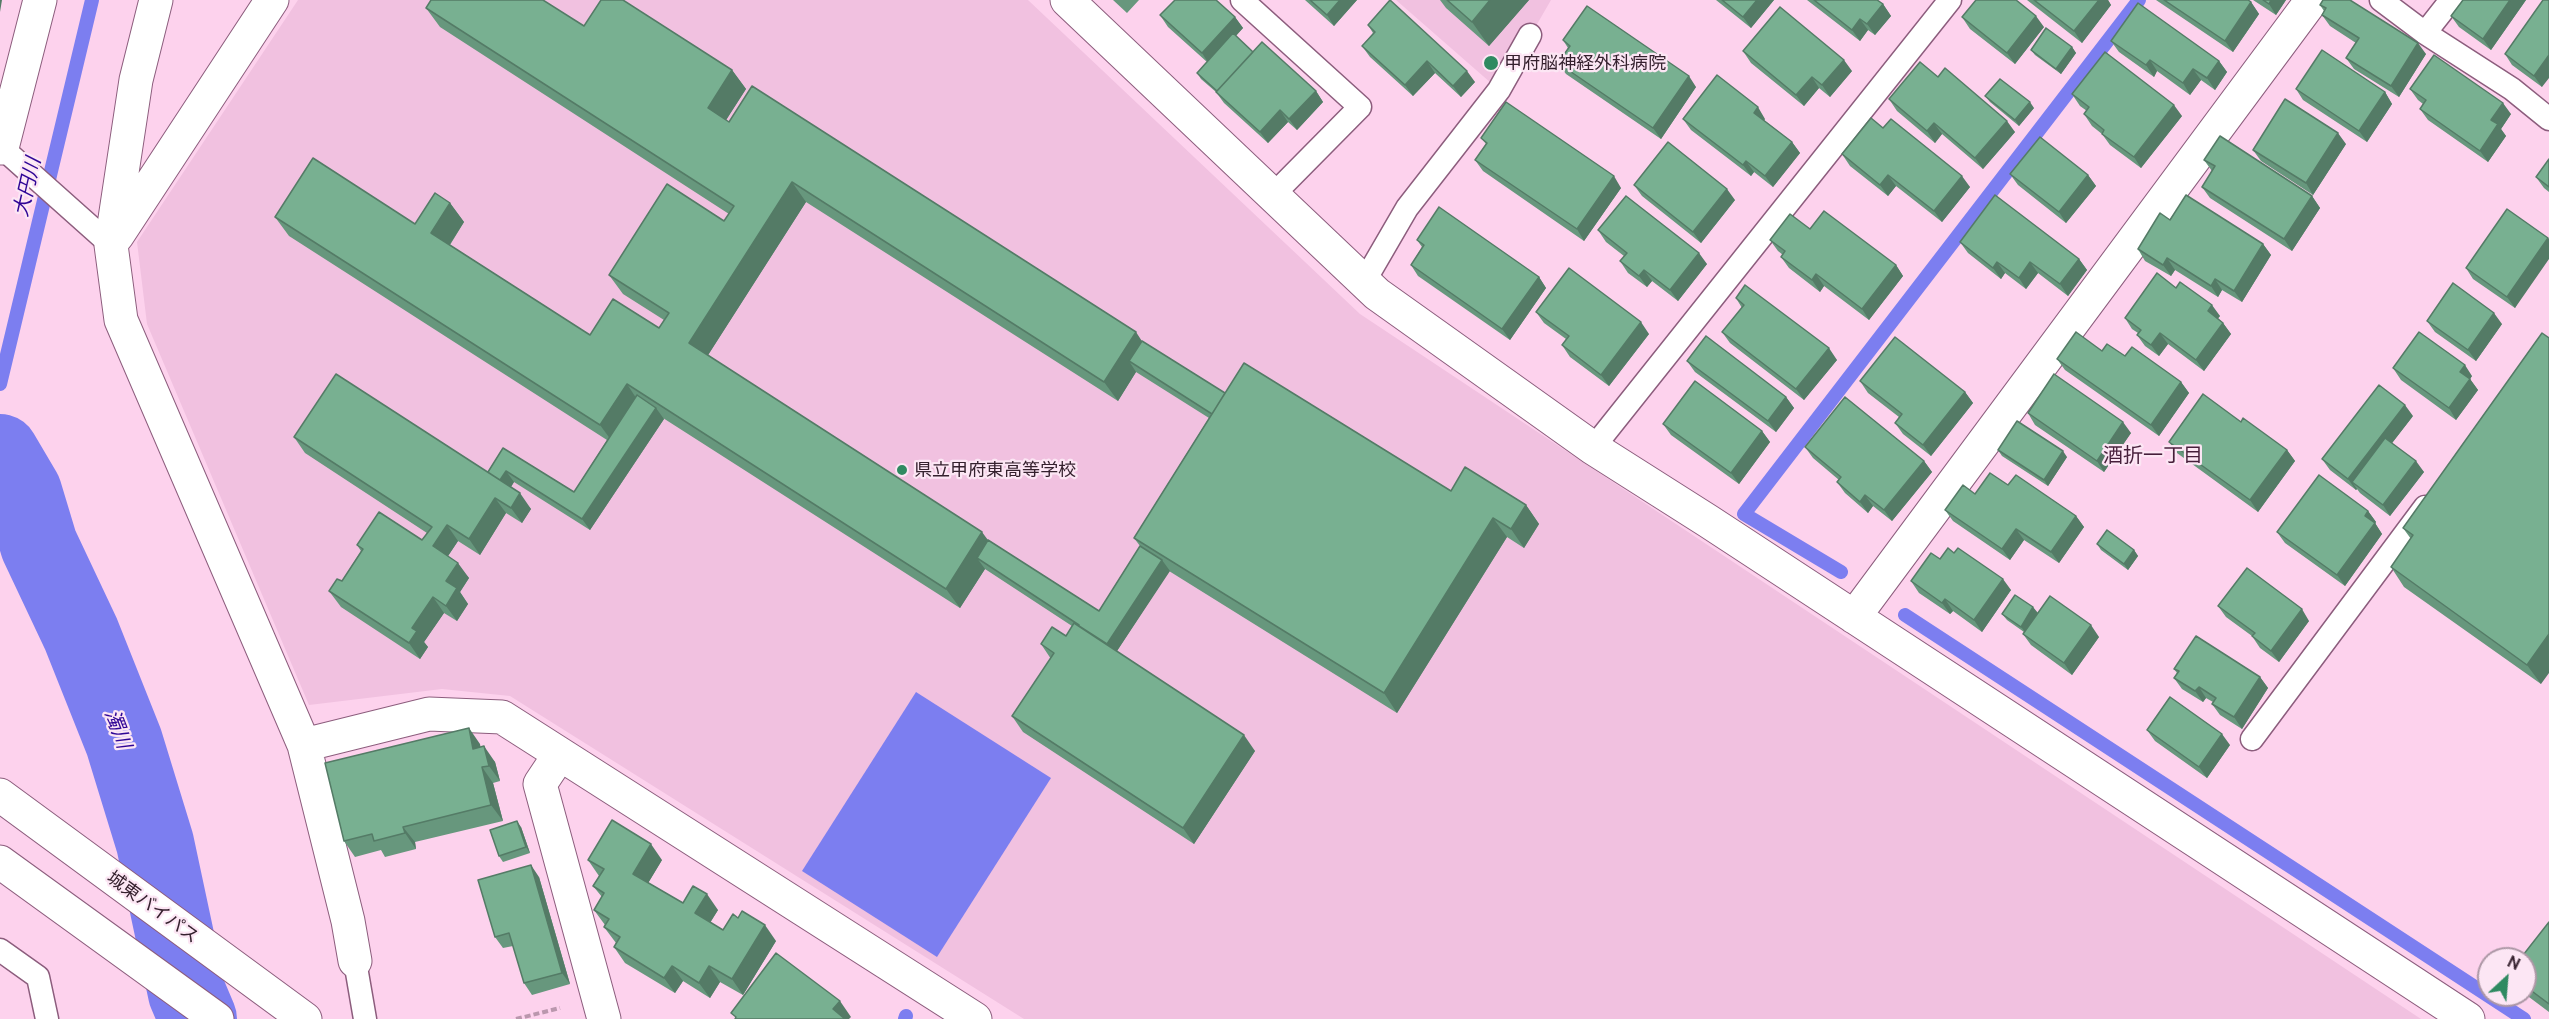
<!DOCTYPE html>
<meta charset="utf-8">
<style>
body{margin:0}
#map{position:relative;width:2549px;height:1019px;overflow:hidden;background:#fdd2ed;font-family:Ubuntu,sans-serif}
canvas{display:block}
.north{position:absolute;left:2477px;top:947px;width:60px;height:60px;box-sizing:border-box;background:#fce6f4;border:2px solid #ac97a5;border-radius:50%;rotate:26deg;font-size:16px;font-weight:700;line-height:24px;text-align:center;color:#35212e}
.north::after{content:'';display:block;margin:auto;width:21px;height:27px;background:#2f8a61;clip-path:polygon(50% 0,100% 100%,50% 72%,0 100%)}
</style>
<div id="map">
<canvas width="2549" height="1019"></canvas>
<div class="north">N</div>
</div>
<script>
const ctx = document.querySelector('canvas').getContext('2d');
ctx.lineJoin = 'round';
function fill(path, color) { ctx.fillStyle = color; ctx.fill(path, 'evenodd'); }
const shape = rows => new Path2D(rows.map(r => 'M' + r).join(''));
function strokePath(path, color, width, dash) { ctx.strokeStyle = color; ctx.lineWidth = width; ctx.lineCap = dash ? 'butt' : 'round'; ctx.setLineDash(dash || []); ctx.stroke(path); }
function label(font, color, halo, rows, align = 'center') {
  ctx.font = font + ' Ubuntu,"Noto Sans JP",sans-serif'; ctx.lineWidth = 4.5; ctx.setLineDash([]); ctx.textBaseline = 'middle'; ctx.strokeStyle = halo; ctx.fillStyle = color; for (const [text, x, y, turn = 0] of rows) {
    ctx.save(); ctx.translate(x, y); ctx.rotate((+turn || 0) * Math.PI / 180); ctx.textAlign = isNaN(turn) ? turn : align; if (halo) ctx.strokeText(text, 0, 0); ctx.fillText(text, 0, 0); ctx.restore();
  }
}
fill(shape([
 [298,0,1028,0,1360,314,2421,1019,1024,1019,510,696,442,689,309,705,147,324,137,242],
 [1396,0,1551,0,1499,90]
]), '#f1c1e0');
fill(shape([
 [916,692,1051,778,937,957,802,871]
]), '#7c7ef0');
strokePath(shape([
 [0,384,92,0],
 [1841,572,1744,514,2139,0],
 [1905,615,2524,1019],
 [905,1019,906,1016]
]), '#7c7ef0', 14);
strokePath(shape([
 [0,453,23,492,39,545,81,634,124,742,155,843,187,993,198,1019]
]), '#7c7ef0', 78);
const service = shape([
 [1242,0,1360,107,1273,195],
 [2381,0,2425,33,2512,89,2549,119],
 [2425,33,2451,0],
 [0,146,111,245],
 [1364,282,1407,208,1499,90,1530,35],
 [1593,448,1950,0],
 [2252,739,2425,507],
 [0,950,38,977,47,1019],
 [355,961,365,1019]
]);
const minor = shape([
 [156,0,136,80,111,245,121,320,304,745,348,921,355,961],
 [1067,0,1377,294,1593,448,1708,521,2468,1019],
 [2,148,40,0],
 [117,236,272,0],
 [1854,617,2312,0],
 [304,745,429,714,502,717,975,1019],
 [560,754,540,784,604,1019]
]);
const trunk = shape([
 [0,795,305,1019],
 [0,862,217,1019]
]);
strokePath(service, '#8c5d7d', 25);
strokePath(minor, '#8c5d7d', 35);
strokePath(trunk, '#8c5d7d', 35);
strokePath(shape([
 [516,1019,560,1008]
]), '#ba97ad', 4, [6, 3]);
strokePath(service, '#fff', 22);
strokePath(minor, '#fff', 33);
strokePath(trunk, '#fff', 33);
fill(shape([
 [1113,0,1139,0,1127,13],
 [1305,0,1357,0,1334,26],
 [1440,0,1529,0,1489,46,1446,8],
 [1716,0,1774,0,1751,28],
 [1807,0,1877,0,1883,4,1891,16,1875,35,1868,30,1860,41],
 [2027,0,2108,0,2111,5,2082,43],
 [2156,0,2248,0,2251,2,2259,14,2233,52],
 [2253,0,2286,0,2276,15],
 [2463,0,2526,0,2491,50,2459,27,2451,16],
 [2543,0,2542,87,2512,65,2505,54],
 [2320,5,2426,54,2399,97,2354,69,2346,58,2356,43,2330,26,2322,15,2324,11],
 [426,8,584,26,732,70,746,89,726,120,1142,341,1225,393,1451,491,1526,505,1539,524,1524,548,1507,537,1397,713,1169,571,1117,651,1255,751,1194,844,1023,732,1012,716,1051,659,1041,644,1066,636,1072,626,985,569,960,608,663,418,664,419,590,530,514,482,511,487,531,509,522,523,506,513,480,555,458,541,448,556,469,578,460,592,468,604,457,621,444,613,424,642,428,647,420,659,341,607,329,591,342,581,361,551,357,545,422,540,427,533,305,453,294,437,488,472,503,448,574,492,607,440,289,236,275,217,415,224,450,203,464,222,450,245,590,335,659,328,664,320,623,294,609,275,724,221,729,214,440,27],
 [806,202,1118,401,1136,372,1209,418,1134,538,1140,546,1099,611,988,540,708,355],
 [1160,15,1235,17,1243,28,1236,36,1253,52,1316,91,1323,102,1297,130,1288,122,1268,143,1224,103,1216,92,1201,79,1197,73,1207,62,1168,27],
 [1962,17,2044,27,2015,64,1970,29],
 [1368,25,1475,82,1461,97,1435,73,1413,96,1370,57,1362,46,1373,33],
 [1563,40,1696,87,1661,139,1566,74,1558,63,1568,48],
 [2111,41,2219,61,2227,72,2215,90,2201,80,2190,95,2157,71,2154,77,2119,52],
 [2072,47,2076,53,2061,74,2035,55,2031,50],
 [1743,51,1852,71,1830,97,1819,88,1804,106,1751,63],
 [1938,77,2015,132,1983,169,1942,134,1935,143,1897,111,1889,99],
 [2296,89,2385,92,2392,104,2367,142,2303,100],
 [2410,89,2511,114,2501,129,2506,136,2488,162,2428,120,2420,109,2423,104,2418,100],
 [2072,94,2182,116,2141,168,2110,145,2102,134,2092,126,2084,114,2087,111,2080,106],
 [1985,96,2034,108,2019,126,1990,102],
 [1683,119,1765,119,1764,120,1792,142,1800,153,1773,187,1754,172,1751,176,1691,130],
 [1883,128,1970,187,1942,222,1896,186,1888,196,1850,166,1842,154],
 [1481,138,1621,188,1584,241,1483,171,1475,160,1486,144],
 [2346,144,2313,195,2261,161,2253,150],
 [2549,159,2549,192,2544,188,2536,177],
 [2204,160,2312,196,2320,208,2292,251,2210,198,2202,187,2212,171],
 [2010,174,2088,175,2096,186,2066,223,2018,185],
 [1634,185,1735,200,1701,243,1642,196],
 [2170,220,2263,244,2271,255,2242,302,2222,290,2218,297,2175,270,2171,276,2145,261,2138,249],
 [1810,229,1896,265,1903,276,1869,320,1824,286,1820,292,1789,268,1781,257,1783,255,1778,251,1770,240],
 [1598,230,1707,264,1678,301,1652,281,1647,287,1628,273,1620,261,1624,256,1606,242],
 [2549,239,2515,308,2473,279,2466,268],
 [1417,240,1539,277,1546,288,1510,340,1418,276,1411,265,1422,247],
 [1960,242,2079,259,2087,270,2068,296,2038,273,2026,289,2005,273,2001,279,1968,253],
 [2176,288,2220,316,2218,318,2223,323,2231,334,2204,371,2168,344,2159,356,2145,346,2137,335,2138,333,2132,329,2125,318],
 [1736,298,1837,360,1804,400,1730,343,1722,332,1742,308],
 [1536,312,1649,334,1609,386,1570,357,1562,345,1566,339,1544,323],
 [2427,321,2502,324,2476,361,2435,332],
 [2542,333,2541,684,2404,587,2391,567,2411,539,2403,528],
 [2102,351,2181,382,2189,393,2159,436,2065,370,2057,359],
 [1687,361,1786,397,1794,408,1776,432,1695,372],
 [2393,368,2472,376,2470,379,2478,390,2456,420,2401,380],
 [1860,381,1965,392,1973,403,1931,456,1903,434,1895,423,1899,417,1868,393],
 [2028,413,2131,433,2104,472,2035,425],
 [2413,416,2392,443,2424,472,2390,516,2360,493,2357,489,2356,490,2330,470,2322,459],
 [2241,422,2287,450,2295,461,2258,512,2177,453,2169,442],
 [1663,424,1762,431,1770,442,1739,484,1671,435],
 [1805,447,1924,461,1932,472,1892,521,1873,506,1868,513,1845,493,1837,482,1839,480,1813,458],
 [1998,450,2067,457,2048,486,2002,456],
 [2008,485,2076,516,2084,527,2059,563,2024,540,2010,560,1953,521,1945,510,1975,494],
 [2368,511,2376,522,2375,523,2382,534,2345,586,2285,543,2277,532],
 [2097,544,2134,550,2138,556,2128,570,2101,550],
 [1940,559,2011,590,1982,632,1953,611,1950,614,1919,593,1911,581],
 [2218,606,2309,621,2279,662,2260,648,2252,636,2226,617],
 [2037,613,2099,637,2072,675,2031,645,2023,634,2024,632,2007,620,2002,614],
 [2174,669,2260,677,2268,688,2242,729,2220,715,2212,704,2213,702,2206,698,2203,702,2182,689,2174,678,2177,673],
 [2147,730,2230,745,2207,778,2155,741],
 [480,744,480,747,495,762,500,781,493,783,503,821,415,842,416,849,385,857,381,850,355,857,344,841],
 [521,827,530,853,503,862,499,856],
 [588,860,662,860,648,883,683,903,718,910,710,923,723,930,776,941,743,995,720,982,710,998,683,981,675,993,625,963,614,947,616,943,604,927,605,925,594,910,602,897,593,886,599,876],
 [539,877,570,984,532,995,524,983,513,946,503,948,495,937],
 [2549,922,2549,1012,2525,994,2525,959]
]), '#67977d');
fill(shape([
 [0,0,2,0,0,12],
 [1340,0,1357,0,1334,26,1327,15],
 [1490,0,1529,0,1489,46,1472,22],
 [1757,0,1774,0,1751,28,1743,17],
 [2099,0,2108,0,2111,5,2082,43,2074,31],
 [2271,0,2286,0,2276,15,2269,4],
 [2510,0,2526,0,2491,50,2483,39],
 [2251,2,2259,14,2233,52,2225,41],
 [1883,4,1891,16,1875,35,1867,24],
 [2036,16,2044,27,2015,64,2007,53],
 [1235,17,1243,28,1209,64,1202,53],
 [1860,19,1868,30,1860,41,1852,30],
 [2418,43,2426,54,2399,97,2391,86],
 [2072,47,2076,53,2061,74,2056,69],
 [2549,55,2549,78,2542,87,2534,76],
 [1844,60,1852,71,1830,97,1822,85],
 [2150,60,2157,71,2154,77,2146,65],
 [1427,61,1435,73,1413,96,1405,85],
 [2219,61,2227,72,2215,90,2207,78],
 [2193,69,2201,80,2190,95,2183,83],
 [732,70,746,89,721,128,708,108],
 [1467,71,1475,82,1461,97,1453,86],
 [1689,76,1696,87,1661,139,1653,128],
 [1812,77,1819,88,1804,106,1796,95],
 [1316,91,1323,102,1297,130,1289,119],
 [2385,92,2392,104,2367,142,2359,131],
 [2030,102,2034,108,2019,126,2015,120],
 [2503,103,2511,114,2501,129,2506,136,2488,162,2480,151,2491,120],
 [2174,105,2182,116,2141,168,2134,157],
 [1758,107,1765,119,1762,124,1754,113],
 [1280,110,1288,122,1268,143,1260,132],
 [2007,121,2015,132,1983,169,1975,158],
 [1934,123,1942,134,1935,143,1927,131],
 [2338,133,2346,144,2313,195,2306,183],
 [1792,142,1800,153,1773,187,1765,176],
 [1746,161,1754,172,1751,176,1743,165],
 [1888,175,1896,186,1888,196,1880,185],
 [2088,175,2096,186,2066,223,2059,212],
 [1614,176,1621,188,1584,241,1577,229],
 [1962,176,1970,187,1942,222,1934,211],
 [792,182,806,202,703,363,689,343],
 [1727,189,1735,200,1701,243,1693,232],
 [2312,196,2320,208,2292,251,2284,239],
 [450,203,464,222,445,252,431,233],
 [2548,238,2549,239,2549,259,2515,308,2507,297],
 [2263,244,2271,255,2242,302,2234,291],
 [1699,253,1707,264,1678,301,1670,290],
 [2167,258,2175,270,2171,276,2163,265],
 [2079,259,2087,270,2068,296,2060,284],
 [1997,262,2005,273,2001,279,1993,268],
 [2030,262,2038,273,2026,289,2019,278],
 [1896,265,1903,276,1869,320,1862,309],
 [1644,270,1652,281,1647,287,1639,276],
 [1816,274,1824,286,1820,292,1812,280],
 [1539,277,1546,288,1510,340,1502,329],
 [2215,279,2222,290,2218,297,2211,286],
 [2212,305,2220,316,2215,322,2208,311],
 [2494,313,2502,324,2476,361,2468,350],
 [1641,322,1649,334,1609,386,1601,375],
 [2223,323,2231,334,2204,371,2196,360],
 [1136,332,1149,352,1129,361,1136,372,1118,401,1104,382],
 [2160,333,2168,344,2159,356,2151,345],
 [1829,348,1837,360,1804,400,1796,389],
 [2465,365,2472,376,2470,379,2478,390,2456,420,2449,408,2460,372],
 [2181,382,2189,393,2159,436,2151,425],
 [627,384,640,404,614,444,600,425],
 [1965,392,1973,403,1931,456,1923,445],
 [1786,397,1794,408,1776,432,1768,421],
 [2405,405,2413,416,2358,487,2352,482,2357,489,2356,490,2348,479],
 [656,408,664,419,590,530,582,519],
 [2123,422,2131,433,2104,472,2097,461],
 [1762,431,1770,442,1739,484,1731,473],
 [2287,450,2295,461,2258,512,2250,500],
 [2063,451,2067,457,2048,486,2044,480],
 [1924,461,1932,472,1892,521,1884,510],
 [2416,461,2424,472,2390,516,2383,505],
 [506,471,514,482,507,493,499,482],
 [520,493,531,509,522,523,511,508],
 [1865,495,1873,506,1868,513,1860,502],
 [495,498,506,513,480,555,469,539],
 [1526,505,1539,524,1524,548,1511,529],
 [2368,511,2376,522,2375,523,2382,534,2345,586,2337,575],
 [2076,516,2084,527,2059,563,2051,552],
 [1493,518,1507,537,1397,713,1384,693],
 [447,525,458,541,444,562,433,546],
 [2016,529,2024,540,2010,560,2002,549],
 [982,532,996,551,977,558,985,569,960,608,946,589],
 [2134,550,2138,556,2128,570,2124,564],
 [1162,560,1170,571,1113,657,1105,646],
 [458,563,469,578,460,592,468,604,457,621,446,606,446,581],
 [2003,579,2011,590,1982,632,1974,620],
 [433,597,444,613,424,642,428,647,420,659,409,643,412,628],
 [1945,599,1953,611,1950,614,1942,603],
 [2033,607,2038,613,2025,632,2021,627],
 [2302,609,2309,621,2279,662,2271,651],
 [2091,625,2099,637,2072,675,2064,663],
 [2549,634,2549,673,2541,684,2527,665],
 [2260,677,2268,688,2242,729,2234,717],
 [2199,687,2206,698,2203,702,2195,691],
 [469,728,480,744,484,765,473,749],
 [2222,734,2230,745,2207,778,2199,767],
 [1244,735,1255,751,1194,844,1183,828],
 [484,746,495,762,500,781,489,766],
 [482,767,493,783,503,821,491,805],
 [517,821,521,827,530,853,526,847],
 [403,827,415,842,416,849,405,833],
 [651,844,662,860,644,890,633,874],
 [531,865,539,877,570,984,562,973],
 [707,894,718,910,706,929,695,913],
 [765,925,776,941,743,995,732,979],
 [672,966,683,981,675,993,664,978],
 [709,966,720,982,710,998,699,983],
 [840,1001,851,1017,849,1019,839,1019,833,1009]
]), '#547b66');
const building = shape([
 [431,0,543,0,584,26,601,0,623,0,732,70,708,108,729,122,752,86,1136,332,1104,382,792,182,689,343,982,532,946,589,627,384,600,425,275,217,313,158,415,224,435,193,450,203,431,233,590,335,613,299,659,328,669,313,609,275,667,184,724,221,734,206,426,8,431,0],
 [1175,0,1216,0,1235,17,1202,53,1160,15,1175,0],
 [1310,0,1340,0,1327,15,1310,0],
 [1390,0,1467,71,1453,86,1427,61,1405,85,1362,46,1375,32,1368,25,1390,0],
 [1447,0,1490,0,1472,22,1447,0],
 [1722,0,1757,0,1743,17,1722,0],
 [1814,0,1877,0,1883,4,1867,24,1860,19,1852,30,1814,0],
 [1976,0,2016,0,2036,16,2007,53,1962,17,1976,0],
 [2034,0,2099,0,2074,31,2034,0],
 [2164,0,2248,0,2251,2,2225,41,2164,0],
 [2263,0,2271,0,2269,4,2263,0],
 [2323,0,2350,0,2418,43,2391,86,2346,58,2359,38,2322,15,2326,8,2320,5,2323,0],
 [2463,0,2510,0,2483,39,2451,16,2463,0],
 [2543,0,2549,0,2549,55,2534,76,2505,54,2543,0],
 [2138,3,2219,61,2207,78,2193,69,2183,83,2150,60,2146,65,2111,41,2138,3],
 [1587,6,1689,76,1653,128,1558,63,1570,46,1563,40,1587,6],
 [1780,7,1844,60,1822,85,1812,77,1796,95,1743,51,1780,7],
 [2046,28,2072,47,2056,69,2031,50,2046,28],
 [1233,33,1253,52,1217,91,1197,73,1233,33],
 [1262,42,1316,91,1289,119,1280,110,1260,132,1216,92,1262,42],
 [2322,50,2385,92,2359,131,2296,89,2322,50],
 [2105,52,2174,105,2134,157,2102,134,2104,130,2084,114,2089,107,2072,94,2105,52],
 [2434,55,2503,103,2491,120,2498,124,2480,151,2420,109,2426,100,2410,89,2434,55],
 [1920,62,1938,77,1945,68,2007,121,1975,158,1934,123,1927,131,1889,99,1920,62],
 [1717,75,1758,107,1754,113,1792,142,1765,176,1746,161,1743,165,1683,119,1717,75],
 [2000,79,2030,102,2015,120,1985,96,2000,79],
 [2285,99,2338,133,2306,183,2253,150,2285,99],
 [1506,102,1614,176,1577,229,1475,160,1487,143,1481,138,1506,102],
 [1871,118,1883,128,1891,119,1962,176,1934,211,1888,175,1880,185,1842,154,1871,118],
 [2220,136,2312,196,2284,239,2202,187,2215,166,2204,160,2220,136],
 [2040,137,2088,175,2059,212,2010,174,2040,137],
 [1668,142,1727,189,1693,232,1634,185,1668,142],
 [2549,159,2549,187,2536,177,2549,159],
 [1995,195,2079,259,2060,284,2030,262,2019,278,1997,262,1993,268,1960,242,1995,195],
 [2186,195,2263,244,2234,291,2215,279,2211,286,2167,258,2163,265,2138,249,2160,213,2170,220,2186,195],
 [1626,196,1699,253,1670,290,1644,270,1639,276,1620,261,1627,253,1598,230,1626,196],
 [1439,207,1539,277,1502,329,1411,265,1424,245,1417,240,1439,207],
 [2507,209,2548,238,2507,297,2466,268,2507,209],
 [1824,211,1896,265,1862,309,1816,274,1812,280,1781,257,1785,251,1770,240,1790,214,1810,229,1824,211],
 [1569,268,1641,322,1601,375,1562,345,1569,336,1536,312,1569,268],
 [2157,273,2176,288,2180,282,2212,305,2208,311,2223,323,2196,360,2160,333,2151,345,2137,335,2141,330,2125,318,2157,273],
 [2453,283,2494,313,2468,350,2427,321,2453,283],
 [1745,285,1829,348,1796,389,1722,332,1744,305,1736,298,1745,285],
 [2076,332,2102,351,2107,344,2125,356,2132,347,2181,382,2151,425,2057,359,2076,332],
 [2419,332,2465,365,2460,372,2470,379,2449,408,2393,368,2419,332],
 [2542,333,2549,338,2549,634,2527,665,2391,567,2413,535,2403,528,2542,333],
 [1706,336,1786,397,1768,421,1687,361,1706,336],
 [1895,337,1965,392,1923,445,1895,423,1902,414,1860,381,1895,337],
 [1142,341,1225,393,1212,414,1129,361,1142,341],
 [1244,363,1451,491,1465,467,1526,505,1511,529,1493,518,1384,693,1134,538,1244,363],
 [336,374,520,493,511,508,495,498,469,539,447,525,433,546,458,563,446,581,457,588,446,606,433,597,412,628,417,631,409,643,329,591,337,579,342,581,363,549,357,545,379,512,422,540,432,527,294,437,336,374],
 [2054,374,2123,422,2097,461,2028,413,2054,374],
 [1695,381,1762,431,1731,473,1663,424,1695,381],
 [2379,385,2405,405,2348,479,2322,459,2379,385],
 [2203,394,2241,422,2243,418,2287,450,2250,500,2169,442,2203,394],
 [637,395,656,408,582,519,506,471,500,480,488,472,503,448,574,492,637,395],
 [1845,397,1924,461,1884,510,1865,495,1860,502,1837,482,1841,477,1805,447,1845,397],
 [2017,421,2063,451,2044,480,1998,450,2017,421],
 [2385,438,2416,461,2383,505,2352,482,2385,438],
 [1990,473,2008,485,2016,475,2076,516,2051,552,2016,529,2002,549,1945,510,1963,485,1975,494,1990,473],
 [2319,475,2368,511,2365,516,2375,523,2337,575,2277,532,2319,475],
 [2107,530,2134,550,2124,564,2097,544,2107,530],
 [988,540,1099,611,1140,546,1162,560,1107,644,1079,626,1079,625,977,558,988,540],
 [1948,548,1954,553,1958,548,2003,579,1974,620,1945,599,1942,603,1911,581,1931,553,1940,559,1948,548],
 [2247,568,2302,609,2271,651,2252,636,2255,633,2218,606,2247,568],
 [2015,595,2033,607,2021,627,2002,614,2015,595],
 [2050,596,2091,625,2064,663,2023,634,2050,596],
 [1074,623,1244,735,1183,828,1012,716,1054,653,1041,644,1052,627,1066,636,1074,623],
 [2196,636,2260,677,2234,717,2212,704,2216,698,2199,687,2195,691,2174,678,2179,671,2174,669,2196,636],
 [2170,697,2222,734,2199,767,2147,730,2170,697],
 [469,728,473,749,484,746,489,766,482,767,491,805,403,827,405,833,374,841,372,834,344,841,325,763,469,728],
 [612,820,651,844,633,874,683,903,693,886,707,894,695,913,723,930,733,914,738,918,742,911,765,925,732,979,709,966,699,983,672,966,664,978,614,947,620,937,604,927,609,919,594,910,604,893,593,886,604,869,588,860,612,820],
 [517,821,526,847,499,856,490,830,517,821],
 [531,865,562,973,524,983,509,933,495,937,478,880,531,865],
 [2549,922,2549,1004,2525,986,2525,959,2520,959,2549,922],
 [776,953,840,1001,833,1009,845,1019,735,1019,736,1017,731,1013,776,953]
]);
fill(building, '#78b091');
strokePath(building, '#547b66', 1.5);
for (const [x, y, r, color] of [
 [1491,63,8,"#2f8a61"],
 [902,470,6,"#2f8a61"]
]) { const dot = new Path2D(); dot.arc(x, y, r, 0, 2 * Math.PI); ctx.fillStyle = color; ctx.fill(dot); strokePath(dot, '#fce6f4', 2); }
label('18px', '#35212e', '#fce6f4', [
 ["甲府脳神経外科病院",1504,63],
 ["県立甲府東高等学校",914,470]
], 'left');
label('18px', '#35212e', '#fce6f4', [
 ["城東バイパス",153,907,36]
]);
label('italic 20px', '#2f0596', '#fce6f4', [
 ["大円川",27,187,-77],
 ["濁川",118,729,69]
]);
label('20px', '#461e3a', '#fce6f4', [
 ["酒折一丁目",2153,455]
]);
</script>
